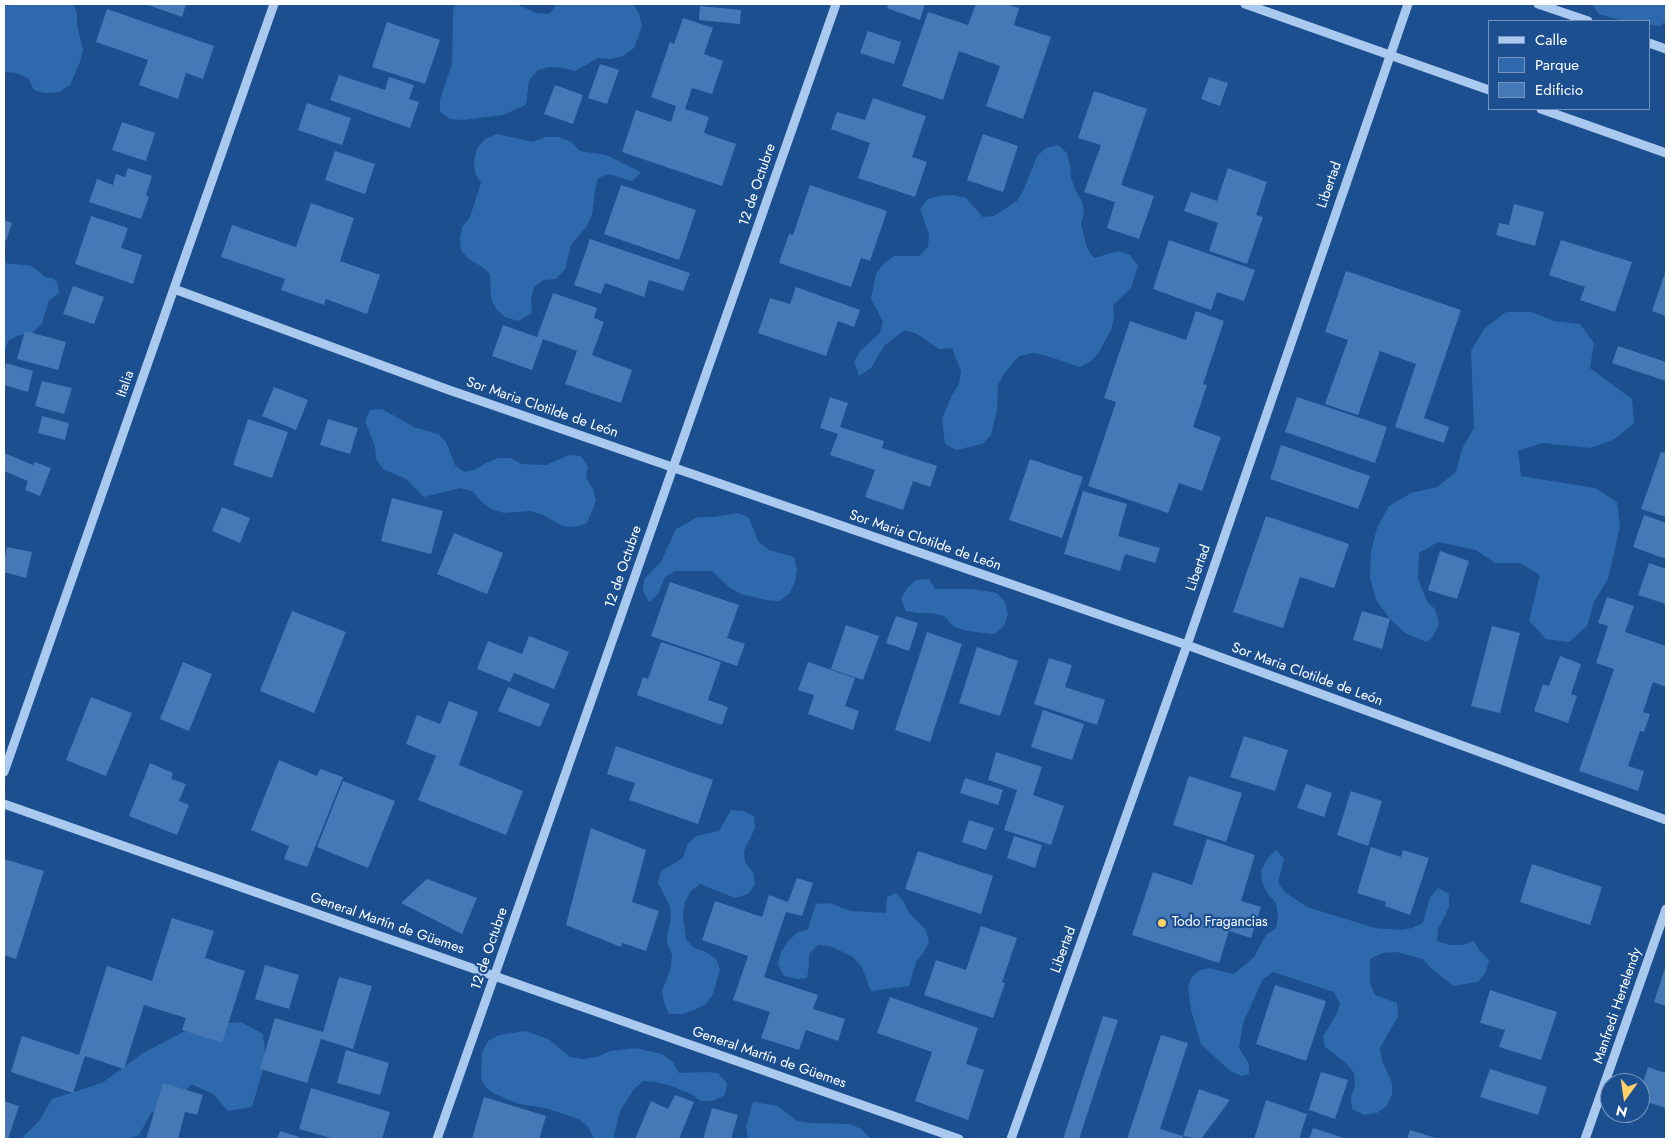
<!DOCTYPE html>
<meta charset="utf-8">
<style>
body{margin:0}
#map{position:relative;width:1670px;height:1143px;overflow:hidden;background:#1b4f8f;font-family:Jost,sans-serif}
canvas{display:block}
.frame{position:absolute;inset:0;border:5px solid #fff;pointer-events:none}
.legend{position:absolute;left:1488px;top:20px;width:162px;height:90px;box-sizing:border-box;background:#1b4f8f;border:1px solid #7695bc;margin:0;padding:6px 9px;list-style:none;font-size:15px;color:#fff}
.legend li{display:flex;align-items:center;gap:10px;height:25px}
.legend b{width:25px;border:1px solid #7695bc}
.north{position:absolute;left:1600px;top:1073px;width:50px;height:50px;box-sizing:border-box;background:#1b4f8f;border:1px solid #7695bc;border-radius:50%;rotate:194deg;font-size:14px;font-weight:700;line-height:20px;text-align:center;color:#fff}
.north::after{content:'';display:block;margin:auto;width:18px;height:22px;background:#ffd166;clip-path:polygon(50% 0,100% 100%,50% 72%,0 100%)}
</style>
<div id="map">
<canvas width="1670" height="1143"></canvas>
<div class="frame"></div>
<ul class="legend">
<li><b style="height:6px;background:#a9c9ee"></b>Calle</li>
<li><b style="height:14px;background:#2e69ad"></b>Parque</li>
<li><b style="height:14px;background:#4478b7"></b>Edificio</li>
</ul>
<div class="north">N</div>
</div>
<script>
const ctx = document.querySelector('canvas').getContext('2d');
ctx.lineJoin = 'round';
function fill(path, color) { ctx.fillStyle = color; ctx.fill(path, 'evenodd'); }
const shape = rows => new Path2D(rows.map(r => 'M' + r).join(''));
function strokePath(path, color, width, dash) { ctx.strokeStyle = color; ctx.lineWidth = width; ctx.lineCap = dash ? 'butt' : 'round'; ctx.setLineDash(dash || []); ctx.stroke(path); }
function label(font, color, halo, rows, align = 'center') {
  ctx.font = font + ' Jost,sans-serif'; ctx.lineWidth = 4.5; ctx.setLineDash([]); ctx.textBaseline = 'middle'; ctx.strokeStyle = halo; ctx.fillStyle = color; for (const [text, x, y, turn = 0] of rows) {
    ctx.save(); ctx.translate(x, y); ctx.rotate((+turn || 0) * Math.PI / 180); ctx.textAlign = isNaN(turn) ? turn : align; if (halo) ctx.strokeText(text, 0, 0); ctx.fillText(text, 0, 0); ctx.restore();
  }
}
fill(shape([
 [4,4,73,4,77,13,77,25,83,50,80,62,70,85,59,92,46,93,34,90,28,78,16,73,4,72],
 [455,4,516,4,536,13,549,14,557,4,633,4,639,13,642,26,634,48,623,56,611,59,598,58,575,71,563,68,550,67,538,70,529,80,526,105,503,115,462,120,450,119,440,112,440,99,452,64,453,11],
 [1592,4,1666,4,1666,21,1660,26,1649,25,1649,21,1623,21,1599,14],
 [497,134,533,142,546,137,558,137,571,142,580,151,606,155,641,172,632,181,609,174,598,178,595,190,592,215,587,226,571,245,565,269,556,279,544,280,534,287,531,299,532,313,518,321,505,317,497,310,491,299,490,274,481,266,470,260,461,251,460,239,462,227,470,217,481,183,475,173,474,161,477,149,485,139],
 [1058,145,1067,153,1070,166,1071,178,1076,191,1082,201,1084,213,1081,224,1087,248,1094,258,1118,251,1130,255,1138,266,1131,288,1113,305,1114,318,1111,330,1099,352,1091,361,1080,367,1044,355,1032,353,1019,356,1003,375,998,385,997,410,991,435,982,444,956,450,945,444,942,419,952,395,959,384,961,371,952,348,939,349,917,334,904,330,884,346,871,368,859,376,854,362,860,351,879,334,883,322,871,299,876,274,883,264,894,256,919,256,928,247,929,235,920,209,928,199,940,196,953,195,966,198,983,217,994,216,1017,201,1024,189,1037,156,1046,148],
 [4,263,32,266,45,277,52,278,57,282,59,293,49,301,42,323,32,333,19,335,8,341,4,352],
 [1506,312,1531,312,1554,321,1580,324,1594,343,1590,368,1632,399,1634,423,1615,439,1591,448,1542,443,1518,451,1521,476,1595,488,1617,502,1620,527,1608,579,1594,602,1587,626,1569,642,1546,639,1529,621,1540,575,1520,563,1495,563,1476,550,1438,542,1419,553,1418,579,1428,603,1434,608,1437,615,1439,624,1433,636,1427,642,1405,633,1390,619,1376,600,1370,577,1371,552,1377,528,1389,506,1411,493,1437,487,1456,472,1462,449,1474,428,1471,351,1484,329],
 [382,409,414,427,438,434,446,442,455,465,464,472,476,469,486,463,498,458,511,458,521,464,546,465,569,455,581,456,588,467,586,478,593,489,596,501,587,523,576,527,563,526,541,514,529,511,504,513,491,509,482,502,472,491,460,488,424,497,406,479,383,469,376,459,375,446,365,422,370,410],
 [738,513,749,518,758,541,769,550,794,557,797,570,795,582,789,594,779,601,766,600,741,594,730,588,712,571,675,571,665,577,658,594,649,602,643,591,644,579,661,562,676,529,698,517,712,517],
 [929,579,935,589,972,589,997,593,1005,602,1008,614,1004,626,994,634,967,631,954,627,944,616,932,613,918,613,906,611,901,599,907,588,916,580],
 [731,810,743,811,754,816,755,828,744,851,745,862,753,872,755,884,748,894,735,898,700,884,691,891,685,902,683,915,686,939,694,948,706,952,716,959,720,969,713,994,706,1004,694,1010,683,1014,669,1014,664,1003,662,991,671,968,672,955,667,943,668,932,671,918,670,906,658,883,661,871,683,858,687,845,696,836,719,831],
 [1276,850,1284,859,1278,883,1286,893,1307,907,1375,928,1400,930,1412,928,1423,923,1430,897,1438,888,1449,894,1449,907,1438,929,1437,941,1449,945,1462,945,1474,941,1480,951,1489,960,1486,972,1478,982,1453,986,1432,969,1423,959,1397,952,1383,953,1370,959,1370,984,1375,995,1397,1003,1398,1016,1380,1048,1382,1061,1392,1083,1392,1094,1387,1106,1377,1113,1364,1115,1352,1109,1351,1097,1355,1086,1354,1073,1346,1063,1325,1047,1323,1037,1336,1015,1340,1004,1334,992,1273,972,1263,979,1243,1023,1239,1048,1249,1064,1249,1074,1242,1076,1230,1071,1201,1044,1191,1010,1188,987,1191,978,1198,971,1209,968,1234,974,1254,957,1266,935,1276,928,1278,916,1276,903,1268,894,1262,882,1261,870,1267,859],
 [896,893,904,902,909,913,926,930,929,942,924,952,916,962,909,986,871,991,862,967,853,957,830,946,818,945,809,954,809,966,807,978,797,979,784,976,778,964,781,952,788,941,797,933,808,929,816,904,829,903,851,911,886,913,887,897],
 [241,1022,263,1034,266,1060,252,1107,228,1111,213,1094,191,1084,176,1103,151,1113,139,1135,128,1139,4,1139,21,1139,39,1121,52,1099,102,1083,143,1053,189,1029,215,1024],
 [526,1031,550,1040,570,1057,583,1059,597,1057,610,1051,636,1048,662,1054,673,1062,679,1073,706,1072,718,1073,727,1083,725,1095,713,1101,701,1101,691,1094,668,1085,655,1082,643,1081,634,1089,620,1111,613,1139,594,1139,588,1127,579,1119,545,1108,519,1104,497,1095,486,1088,481,1078,482,1052,488,1041,499,1035],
 [753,1102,778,1106,797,1121,810,1123,850,1124,861,1129,871,1139,748,1139,746,1126]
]), '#2e69ad');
fill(shape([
 [145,4,186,4,182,17],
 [889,4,925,4,920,20,887,8],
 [976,4,1005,4,1019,8,1014,25,1051,37,1023,119,986,106,1000,66,959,51,943,100,902,86,928,12,968,25],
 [700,6,741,10,740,24,699,20],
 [107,9,214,46,203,79,186,73,178,99,139,85,148,60,96,42],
 [683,18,713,28,704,54,723,61,712,94,692,88,685,109,709,117,704,133,736,144,722,186,622,152,636,110,671,122,676,106,651,97,670,42,674,44],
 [387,22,440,40,425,84,372,67],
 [868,31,901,42,894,64,860,53],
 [600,64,619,70,607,104,588,98],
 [339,75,385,90,389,77,414,85,409,99,419,102,410,128,330,100],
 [1209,77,1228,83,1220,106,1201,99],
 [555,85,583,95,573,124,544,114],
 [1094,91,1147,109,1121,185,1154,196,1139,239,1107,228,1115,202,1084,192,1101,145,1078,138],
 [873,98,926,116,912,157,927,162,915,197,858,178,870,143,831,129,837,112,865,120],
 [307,103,351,118,342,145,298,130],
 [122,122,155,133,146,161,112,150],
 [983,134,1018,146,1003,192,967,180],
 [335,151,375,164,365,194,325,180],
 [128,168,152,176,146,195,149,197,141,219,89,202,97,179,113,185,116,174,125,177],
 [1228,168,1267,182,1256,215,1263,217,1247,264,1209,251,1218,223,1184,211,1191,192,1217,201],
 [621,185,696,210,679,260,604,234],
 [810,185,887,211,870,261,861,258,851,287,779,263,789,234,793,235],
 [311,203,354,218,340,261,380,275,367,314,326,299,324,305,281,290,285,279,221,257,232,225,296,247],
 [1514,204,1544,212,1535,246,1496,235,1499,223,1509,225],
 [91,216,128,228,121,248,142,255,133,284,75,264],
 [4,220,12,223,6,241,4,240],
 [590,239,690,273,683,291,649,280,644,297,605,283,601,294,574,285],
 [1169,240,1255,270,1244,301,1217,292,1211,310,1153,289],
 [1561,240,1632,262,1615,312,1580,300,1585,287,1549,275],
 [1666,270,1666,316,1652,311],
 [1346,271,1461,310,1424,418,1449,427,1444,443,1395,427,1416,364,1380,351,1358,415,1325,404,1348,340,1325,332],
 [73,286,104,297,94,324,63,314],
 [796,287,860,310,854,327,838,321,826,356,758,333,770,298,790,304],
 [553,293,597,308,594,318,604,322,592,355,632,370,621,403,565,384,577,351,543,339,532,370,492,356,503,325,537,337],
 [1196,311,1224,321,1203,384,1207,385,1193,427,1221,437,1202,491,1179,483,1168,513,1088,486,1116,402,1104,398,1130,321,1186,340],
 [25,331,66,342,58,370,17,359],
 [1618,346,1666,362,1666,381,1612,363],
 [6,363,33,371,28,392,4,385,4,373],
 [42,381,72,388,64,414,35,406],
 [274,387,308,400,296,430,262,416],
 [830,397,848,403,840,427,884,441,882,448,937,466,930,487,913,481,903,510,865,497,875,470,830,455,838,434,820,428],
 [1297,397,1387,427,1375,463,1285,432],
 [42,416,69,423,65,440,38,433],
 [248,419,288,432,272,478,233,465],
 [328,419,358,428,350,454,320,445],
 [1281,445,1370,476,1358,509,1270,479],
 [1661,452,1666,453,1666,517,1641,509],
 [4,453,33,465,35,462,51,468,40,496,25,490,28,481,4,471],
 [1030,459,1083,477,1062,538,1009,520],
 [1083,491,1127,504,1118,536,1160,548,1155,563,1125,554,1120,571,1064,554],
 [392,498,443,511,431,554,381,541],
 [222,507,250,518,240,543,212,531],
 [1644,515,1666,523,1666,559,1633,547],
 [1266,516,1349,544,1334,588,1300,577,1283,628,1233,612],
 [454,533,503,553,487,594,437,574],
 [7,547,32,552,26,578,4,572,4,562],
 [1440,551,1469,561,1457,599,1428,590],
 [1649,563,1666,569,1666,604,1638,595],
 [670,582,739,605,727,638,745,644,737,666,651,636],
 [1607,597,1634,606,1625,632,1666,646,1666,687,1653,682,1643,712,1650,714,1644,732,1640,731,1628,766,1644,771,1638,791,1579,771,1614,669,1596,663,1608,626,1598,623],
 [292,611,346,632,314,713,260,691],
 [1362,611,1390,619,1382,649,1353,640],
 [896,616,918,623,909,651,886,643],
 [846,625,879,636,863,680,831,669],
 [1492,626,1520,633,1500,713,1471,706],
 [927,632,962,644,930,742,895,730],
 [529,636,569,652,554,689,514,673,510,682,477,669,488,641,522,654],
 [661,642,721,662,708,700,728,707,722,725,637,695,643,677,648,679],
 [977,647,1018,661,1000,716,959,703],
 [1560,656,1581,664,1571,694,1577,696,1568,723,1534,711,1543,684,1549,686],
 [1049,658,1072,665,1065,687,1105,700,1097,725,1034,704],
 [183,662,212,674,189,731,160,719],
 [808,662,855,678,845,706,859,711,853,730,808,714,814,695,798,690],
 [508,687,550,704,540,727,498,711],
 [91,697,132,713,106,776,66,760],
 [449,701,478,712,459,765,523,791,506,835,418,800,436,756,406,744,417,715,440,724],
 [1043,710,1084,724,1072,760,1031,747],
 [1244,736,1288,750,1275,791,1230,777],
 [616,746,713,780,698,824,629,800,635,783,607,774],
 [996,752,1042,767,1033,795,1064,806,1051,845,1004,830,1017,790,988,780],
 [279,760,317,776,320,769,343,777,307,867,284,859,289,846,251,830],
 [150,763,173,773,171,779,186,784,179,801,189,805,177,835,129,816],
 [1189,776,1242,793,1226,842,1173,825],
 [965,778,1003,790,998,805,960,793],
 [343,781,395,801,368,868,317,847],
 [1306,784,1332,793,1324,817,1297,808],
 [1351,791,1382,801,1368,846,1337,835],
 [969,820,994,828,986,850,962,842],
 [591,828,646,850,632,902,659,911,646,951,622,943,621,947,566,925],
 [1014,836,1042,845,1035,868,1007,858],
 [1207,839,1255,855,1241,901,1261,907,1251,938,1229,931,1219,963,1132,935,1153,872,1192,885],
 [1371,847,1401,857,1403,850,1429,858,1410,915,1385,906,1386,902,1357,893],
 [918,851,993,876,981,914,905,889],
 [4,859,44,871,16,959,4,955],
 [1532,864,1602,887,1590,925,1520,902],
 [797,878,813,883,802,916,786,912,764,977,818,995,813,1009,845,1019,838,1041,806,1030,799,1050,761,1038,770,1012,733,1000,748,956,702,940,715,901,762,917,769,895,788,902],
 [427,879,477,898,462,934,401,903],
 [172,918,214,931,205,958,245,971,222,1043,182,1030,186,1018,144,1005,124,1069,85,1056,73,1093,11,1072,22,1036,79,1055,107,966,152,981],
 [981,926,1017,938,1002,982,1005,983,993,1018,924,995,936,960,966,970],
 [265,965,299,975,289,1009,255,999],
 [1666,965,1666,1006,1654,1002],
 [339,977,372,986,353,1049,321,1039,307,1083,260,1069,275,1018,323,1032],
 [1275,985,1326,1001,1306,1061,1256,1044],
 [1490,990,1557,1012,1541,1060,1499,1047,1505,1030,1480,1023],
 [890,997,978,1028,966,1064,984,1070,968,1120,915,1101,932,1052,877,1033],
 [1103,1016,1118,1020,1079,1139,1063,1139],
 [1161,1035,1188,1043,1160,1129,1183,1136,1183,1139,1127,1139],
 [346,1050,389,1063,380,1095,337,1083],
 [1648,1067,1666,1073,1666,1108,1640,1100,1640,1091],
 [1490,1069,1547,1087,1538,1115,1480,1097],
 [1321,1072,1348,1080,1335,1119,1309,1110],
 [163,1083,203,1095,197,1115,185,1112,178,1139,146,1139],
 [311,1088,390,1112,382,1139,334,1139,299,1129],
 [1199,1089,1230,1100,1201,1139,1183,1136],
 [675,1095,694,1102,679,1139,635,1139,651,1101,668,1109],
 [484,1097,546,1116,539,1139,472,1139],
 [1266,1100,1307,1114,1299,1139,1254,1139],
 [4,1101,19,1106,8,1139,4,1139],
 [712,1108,738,1115,731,1139,703,1139],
 [1313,1128,1347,1139,1309,1139],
 [1410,1130,1439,1139,1407,1139],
 [280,1131,299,1137,299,1139,277,1139]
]), '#4478b7');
strokePath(shape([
 [1245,4,1489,90],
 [1538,4,1588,21],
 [1649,43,1666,49],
 [1541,109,1666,153],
 [174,289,449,390,1187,645,1666,820],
 [4,772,274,4],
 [4,804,959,1139],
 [437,1139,836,4],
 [1011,1139,1187,645,1408,4],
 [1585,1139,1666,909]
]), '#a9c9ee', 9);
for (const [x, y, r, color] of [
 [1162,923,5,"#ffd166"]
]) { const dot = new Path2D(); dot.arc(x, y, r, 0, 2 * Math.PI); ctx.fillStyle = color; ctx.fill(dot); strokePath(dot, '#1b4f8f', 2); }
label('14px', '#fff', '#1b4f8f', [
 ["12 de Octubre",758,185,-71],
 ["Libertad",1330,185,-71],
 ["Italia",126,384,-71],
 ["Sor Maria Clotilde de León",542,408,19],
 ["Sor Maria Clotilde de León",925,541,19],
 ["12 de Octubre",624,567,-71],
 ["Libertad",1199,568,-71],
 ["Sor Maria Clotilde de León",1307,675,20],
 ["General Martín de Güemes",387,924,19],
 ["12 de Octubre",490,949,-71],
 ["Libertad",1064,950,-70],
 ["Manfredi Hertelendy",1618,1006,-71],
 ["General Martín de Güemes",769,1058,19]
]);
label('14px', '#fff', '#1b4f8f', [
 ["Todo Fragancias",1172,923]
], 'left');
</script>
